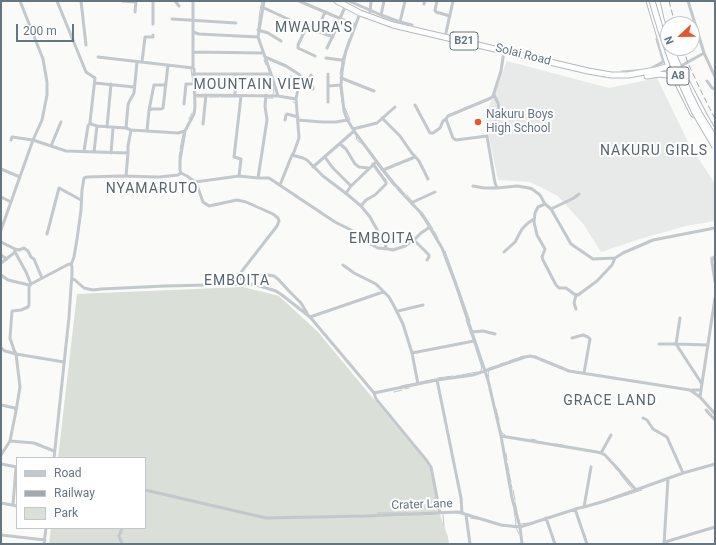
<!DOCTYPE html>
<style>
body{margin:0}
#map{position:relative;width:716px;height:545px;overflow:hidden;background:#fafaf8;font-family:Roboto,sans-serif}
canvas{display:block}
.frame{position:absolute;inset:0;border:2px solid #657683;pointer-events:none}
.legend{position:absolute;left:16px;top:457px;width:130px;height:72px;box-sizing:border-box;background:#fff;border:1px solid #c1c8cd;margin:0;padding:5px 7px;list-style:none;font-size:12px;color:#657683}
.legend li{display:flex;align-items:center;gap:8px;height:20px}
.legend b{width:20px;border:1px solid #c1c8cd}
.north{position:absolute;left:660px;top:16px;width:40px;height:40px;box-sizing:border-box;background:#fff;border:1px solid #c1c8cd;border-radius:50%;rotate:248deg;font-size:11px;font-weight:700;line-height:16px;text-align:center;color:#657683}
.north::after{content:'';display:block;margin:auto;width:14px;height:18px;background:#e4572e;clip-path:polygon(50% 0,100% 100%,50% 72%,0 100%)}
.scale{position:absolute;left:16px;top:24px;width:58px;height:18px;box-sizing:border-box;border:2px solid #657683;border-top:0;padding-left:5px;font-size:12px;line-height:14px;white-space:nowrap;color:#657683;-webkit-text-stroke:3px #fff;paint-order:stroke}
</style>
<div id="map">
<canvas width="716" height="545"></canvas>
<div class="frame"></div>
<ul class="legend">
<li><b style="height:5px;background:#c3c8cc"></b>Road</li>
<li><b style="height:5px;background:#a2aab0"></b>Railway</li>
<li><b style="height:11px;background:#dadfd7"></b>Park</li>
</ul>
<div class="north">N</div>
<div class="scale">200 m</div>
</div>
<script>
const ctx = document.querySelector('canvas').getContext('2d');
ctx.lineJoin = 'round';
function fill(path, color) { ctx.fillStyle = color; ctx.fill(path, 'evenodd'); }
const shape = rows => new Path2D(rows.map(r => 'M' + r).join(''));
function strokePath(path, color, width, dash) { ctx.strokeStyle = color; ctx.lineWidth = width; ctx.lineCap = dash ? 'butt' : 'round'; ctx.setLineDash(dash || []); ctx.stroke(path); }
function label(font, color, halo, rows, align = 'center') {
  ctx.font = font + ' Roboto,sans-serif'; ctx.lineWidth = 4; ctx.setLineDash([]); ctx.textBaseline = 'middle'; ctx.strokeStyle = halo; ctx.fillStyle = color; for (const [text, x, y, turn = 0] of rows) {
    ctx.save(); ctx.translate(x, y); ctx.rotate((+turn || 0) * Math.PI / 180); ctx.textAlign = isNaN(turn) ? turn : align; if (halo) ctx.strokeText(text, 0, 0); ctx.fillText(text, 0, 0); ctx.restore();
  }
}
fill(shape([
 [507,61,609,88,657,78,688,142,715,184,715,221,686,226,640,239,601,252,584,225,558,196,530,182,498,180,485,117]
]), '#e8e9e9');
fill(shape([
 [243,287,279,296,318,332,430,467,439,512,448,537,449,544,49,544,51,528,145,528,145,458,58,458,77,294]
]), '#dadfd7');
strokePath(shape([
 [332,1,335,2],
 [258,29,260,10,262,1],
 [345,51,349,39],
 [264,60,266,65],
 [191,69,193,83],
 [343,71,346,55],
 [340,74,341,68],
 [268,76,271,81,274,92,273,94],
 [340,87,342,102],
 [197,97,205,97],
 [209,97,219,97],
 [221,97,240,97],
 [267,98,273,98],
 [294,102,294,103],
 [345,108,350,120],
 [189,119,192,113],
 [356,136,357,140,362,144],
 [180,149,183,134],
 [179,157,180,152],
 [376,163,394,186],
 [398,186,405,194],
 [407,195,412,201],
 [422,212,433,229],
 [434,231,438,238],
 [445,251,457,284],
 [711,257,711,261],
 [458,287,470,321],
 [466,320,473,340],
 [474,343,482,368,481,370],
 [509,361,524,356],
 [500,364,507,362],
 [489,368,495,366],
 [456,376,477,372],
 [489,377,488,374,489,371],
 [437,378,453,376],
 [420,382,435,379],
 [401,386,416,383],
 [405,389,409,388],
 [394,392,402,390],
 [496,409,499,420],
 [501,431,502,433,505,435],
 [531,439,536,440],
 [556,444,563,445],
 [506,453,507,460],
 [507,463,509,471],
 [615,468,618,471],
 [509,473,511,482],
 [620,474,632,489],
 [511,484,512,488],
 [513,490,515,500],
 [611,500,642,490],
 [515,502,517,511],
 [514,510,516,523,515,526],
 [378,513,408,513],
 [416,515,436,514],
 [443,515,444,526],
 [470,518,477,519],
 [521,524,528,523],
 [516,528,519,534]
]), '#bbc7cb', 1);
const highway = shape([
 [337,1,360,13,393,25,588,71,611,75,628,75,656,70,666,67],
 [649,1,668,64],
 [657,1,661,19,668,40],
 [647,76,659,74,667,75],
 [675,78,693,114],
 [685,79,704,115,715,134]
]);
strokePath(highway, '#b4b9bd', 7);
strokePath(shape([
 [57,1,86,72,95,78,90,122,91,124,97,126,94,152],
 [81,1,86,45],
 [122,1,136,2],
 [175,1,179,6],
 [193,1,193,68,194,69,195,107,194,114,185,131,180,160,180,170,181,173,187,176,195,182,197,185,203,202,209,206,237,200,246,202,273,214,278,218,279,221,277,226,242,271,240,276],
 [264,1,258,37,271,74,278,96],
 [299,1,325,12],
 [349,1,381,15,400,22,412,25,411,29],
 [437,1,435,10,436,12,450,16],
 [688,1,704,53,715,77],
 [424,4,425,1],
 [262,7,290,20],
 [135,12,136,1],
 [370,12,371,1],
 [360,13,346,51,343,60,342,72,341,85,344,111,347,119,354,131,383,170,401,192,420,212,426,221,442,248,456,285,488,380,501,436,512,498,520,527,522,544],
 [381,15,384,1],
 [340,18,346,5,346,1],
 [172,19,236,23],
 [400,22,405,1],
 [153,24,153,1],
 [258,30,268,33,281,41],
 [317,31,333,37],
 [193,32,199,34,258,37],
 [445,37,453,1],
 [327,48,341,19],
 [504,51,501,71,494,93,493,96,491,98,448,116,446,119,453,138,456,140,487,136,495,183,497,188,517,186,529,188,532,189,540,195,545,204,551,209,571,244,593,259,615,258,623,253,653,240,715,228],
 [193,52,263,53],
 [315,56,298,48,298,45,306,28,308,27,317,31,325,12,355,25],
 [98,57,193,68],
 [265,57,286,66,300,75,300,79,296,99],
 [326,58,341,60],
 [137,62,134,93,129,102,128,105,126,128,131,130,178,133,185,131],
 [142,62,145,37,153,37,153,35],
 [681,66,704,53],
 [622,72,648,70,663,62,663,59,657,39],
 [193,74,271,74],
 [328,74,328,102],
 [291,77,309,82,311,75],
 [341,78,374,91],
 [707,81,712,88,715,89],
 [309,82,312,84,313,89],
 [95,83,134,87],
 [328,86,341,85],
 [195,95,278,96,296,99,299,138,294,152,292,155,303,158,307,160,323,176,348,195,361,206,370,217,385,244,386,248],
 [235,95,235,74],
 [494,95,498,103,500,117],
 [184,104,186,84,194,84],
 [415,105,430,133,433,133,440,128,443,121,446,119],
 [149,110,154,85,166,85],
 [382,118,400,136,411,152,419,161,428,179],
 [495,119,508,114],
 [285,120,286,115,287,114,298,117],
 [298,120,322,122,336,122,347,120],
 [203,124,206,95],
 [97,126,126,128],
 [107,127,111,84],
 [353,129,377,123,395,107],
 [147,131,149,110,152,109,161,109,163,108,168,65],
 [11,140,12,137,33,140,66,151,128,153,128,146,131,130],
 [340,144,346,149,355,164,359,167,368,168],
 [51,146,61,122],
 [84,151,88,126,90,123],
 [111,153,113,128],
 [325,157,332,167,351,186],
 [313,167,354,131],
 [1,169,20,177],
 [383,170,415,157],
 [126,176,128,153],
 [239,176,241,159,234,157,241,96],
 [258,178,267,120,265,106,266,95],
 [195,182,239,176,258,178,269,178,335,222,351,230,365,241,378,248,388,249,393,250,405,246,414,240,421,233,430,227],
 [280,185,292,155],
 [473,186,484,188,497,188],
 [346,193,351,186,375,163],
 [1,197,11,202],
 [412,204,413,202,435,192],
 [545,204,538,207,535,213,534,222,537,235,545,249,542,257,543,260,556,285,559,288,566,288,574,294,578,295,597,281,612,265,615,258],
 [361,206,366,200,375,195,386,184,386,182,373,164],
 [551,209,574,198,579,194],
 [1,230,33,140,42,120,47,95,47,82,43,59,20,1],
 [47,234,59,188,81,200],
 [414,240,429,255,429,257,427,260],
 [1,242,15,249,15,250,14,253,1,263],
 [15,249,19,250,24,248,28,251,31,257,34,259,42,278],
 [15,252,26,272,31,284,29,287,29,305,28,307,21,310,12,311,10,338,14,350,16,354,20,387,16,411],
 [504,252,515,242,522,229,528,223,534,219],
 [1,255,7,259],
 [715,256,713,258,712,262,715,282],
 [71,265,74,257,77,239,81,210,82,190,84,178,87,177,121,176,159,177,178,175,181,173],
 [343,265,354,273,376,284,389,297,393,304,403,324,412,353,418,384],
 [1,275,8,280,29,285,69,264,71,264,72,267,72,275,71,287,69,317,54,458],
 [72,279,75,280,84,288,93,290,101,289,165,286,253,284,276,291,282,295,310,317,369,387,374,393,376,399,427,461,431,467,440,513],
 [238,284,240,276,248,277,268,275,274,276,278,279,289,291,301,303,307,313],
 [576,295,574,303,576,309],
 [398,311,423,305],
 [310,317,383,292],
 [680,318,676,344,708,345],
 [471,332,483,331,495,334],
 [572,338,583,335,588,337,590,339,584,373],
 [659,344,676,344,702,384],
 [1,348,5,351,16,354,64,362],
 [412,353,474,341],
 [437,380,461,498,462,513],
 [692,390,701,390,700,397],
 [701,390,715,298],
 [374,393,437,380,473,375,525,357,530,356,535,357,569,371,690,390,700,397,715,414],
 [1,405,15,408,16,411,10,441,1,455],
 [706,410,715,420],
 [643,418,647,420,653,429,667,437,683,473],
 [501,436,597,452,601,453,605,455,617,468,636,490],
 [10,441,34,443,54,451],
 [601,453,611,435],
 [1,464,17,467],
 [145,490,266,518,365,516,458,512,501,525,510,526,520,527,579,508,584,507,605,501,683,473,715,464],
 [1,503,17,506],
 [13,505,16,467],
 [584,507,591,467],
 [575,509,587,544],
 [466,515,470,544],
 [546,518,555,544],
 [1,535,45,540],
 [665,542,715,527],
 [44,544,46,528],
 [122,544,119,536,122,528],
 [664,544,668,479]
]), '#c3c8cc', 3);
strokePath(highway, '#fff', 5);
strokePath(shape([
 [669,1,675,24],
 [683,48,688,63,701,91,715,119]
]), '#a2aab0', 1, [6, 3]);
const highwayBridge = shape([
 [652,1,661,31,673,65,694,111,715,147],
 [671,48,689,93,699,113,715,139]
]);
strokePath(highwayBridge, '#b4b9bd', 7, []);
strokePath(highwayBridge, '#fff', 5);
for (const [x, y, r, color] of [
 [478,122,4,"#e4572e"]
]) { const dot = new Path2D(); dot.arc(x, y, r, 0, 2 * Math.PI); ctx.fillStyle = color; ctx.fill(dot); strokePath(dot, '#fff', 1.5); }
for (const [x, y, w] of [
 [464,41,28],
 [678,76,22]
]) { const box = new Path2D(); box.roundRect(x - w / 2, y - 9, w, 18, 3); ctx.fillStyle = '#fff'; ctx.fill(box); strokePath(box, '#657683', 1); }
label('bold 11px', '#657683', null, [
 ["B21",464,41],
 ["A8",678,76]
]);
label('12px', '#657683', '#fff', [
 ["Solai Road",523,55,14],
 ["Crater Lane",422,505,-2]
]);
label('12px', '#657683', '#fff', [
 ["Nakuru Boys",486,115],
 ["High School",486,129]
], 'left');
ctx.letterSpacing = '1px';
label('14px', '#57646e', '#fff', [
 ["MWAURA'S",314,28],
 ["MOUNTAIN VIEW",254,85],
 ["NAKURU GIRLS",654,151],
 ["NYAMARUTO",152,189],
 ["EMBOITA",382,239],
 ["EMBOITA",237,281],
 ["GRACE LAND",610,401]
]);
ctx.letterSpacing = '0px';
</script>
